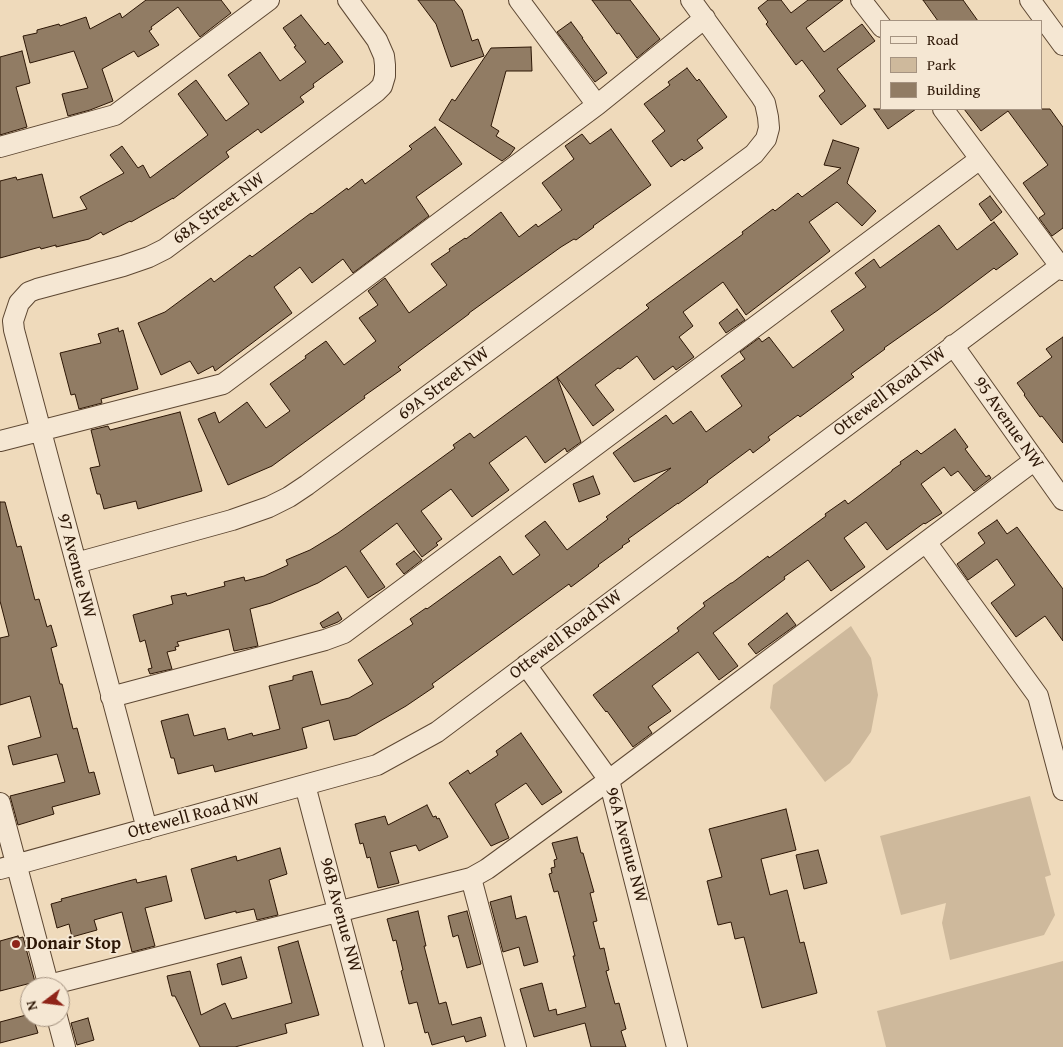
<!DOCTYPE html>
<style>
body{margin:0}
#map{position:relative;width:1063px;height:1047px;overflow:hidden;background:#efdabb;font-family:"Gentium Book Plus",serif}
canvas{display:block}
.legend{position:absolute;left:880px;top:20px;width:162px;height:90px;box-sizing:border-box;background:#f5e7d3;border:1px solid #a59381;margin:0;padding:6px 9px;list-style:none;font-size:15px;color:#2c1605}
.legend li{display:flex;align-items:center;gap:10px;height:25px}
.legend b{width:25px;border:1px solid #a59381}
.north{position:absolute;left:20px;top:977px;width:50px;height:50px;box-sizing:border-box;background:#f5e7d3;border:1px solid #a59381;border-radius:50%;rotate:255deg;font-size:14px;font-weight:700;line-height:20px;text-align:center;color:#2c1605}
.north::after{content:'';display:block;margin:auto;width:18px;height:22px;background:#8f2418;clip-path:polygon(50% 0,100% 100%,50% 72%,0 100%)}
</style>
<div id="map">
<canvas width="1063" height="1047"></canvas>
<ul class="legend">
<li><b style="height:6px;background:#f5e7d3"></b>Road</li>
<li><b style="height:14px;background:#ceb99c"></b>Park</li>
<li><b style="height:14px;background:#917c64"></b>Building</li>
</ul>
<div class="north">N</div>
</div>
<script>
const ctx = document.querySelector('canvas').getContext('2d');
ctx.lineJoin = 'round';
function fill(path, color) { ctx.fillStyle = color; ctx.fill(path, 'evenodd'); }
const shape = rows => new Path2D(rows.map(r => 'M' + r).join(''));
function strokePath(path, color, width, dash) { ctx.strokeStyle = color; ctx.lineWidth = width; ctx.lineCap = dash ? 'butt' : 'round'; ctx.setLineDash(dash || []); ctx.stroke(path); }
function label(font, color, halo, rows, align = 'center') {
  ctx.font = font + ' "Gentium Book Plus",serif'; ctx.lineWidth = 4; ctx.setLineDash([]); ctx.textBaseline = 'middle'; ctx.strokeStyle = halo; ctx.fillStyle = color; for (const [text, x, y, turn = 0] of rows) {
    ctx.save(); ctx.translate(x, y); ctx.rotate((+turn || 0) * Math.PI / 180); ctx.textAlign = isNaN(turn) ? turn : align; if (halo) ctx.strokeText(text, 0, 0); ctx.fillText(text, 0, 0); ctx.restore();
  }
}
fill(shape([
 [851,626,871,658,878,695,871,732,850,763,825,782,770,708,773,685],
 [1030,796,1051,875,1045,877,1055,915,1044,935,950,960,942,923,946,903,901,915,880,836],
 [1063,961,1063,1047,886,1047,877,1011]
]), '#ceb99c');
const building = shape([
 [146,0,221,0,231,13,200,37,178,7,151,27,152,29,149,31,159,45,138,57,134,51,102,69,113,101,90,110,68,116,62,94,88,88,74,51,30,63,23,36,37,33,37,30,59,24,60,26,86,17,90,29,120,13,122,18,146,0],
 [418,0,454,0,462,10,472,41,478,39,484,56,451,67,436,24,418,0],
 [592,0,630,0,660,39,637,58,619,33,617,34,592,0],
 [768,0,781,0,791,13,808,0,843,0,806,28,824,52,862,24,875,41,837,69,866,106,841,125,819,96,825,91,802,60,796,65,766,24,768,22,758,8,768,0],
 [923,0,963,0,978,21,938,21,923,0],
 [301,15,325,45,328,42,343,62,313,84,314,87,300,97,304,102,261,133,258,129,226,152,229,157,173,199,173,198,131,222,130,221,103,235,101,232,89,239,56,247,56,245,41,249,40,247,0,258,0,181,16,177,17,180,42,174,53,218,87,209,80,197,124,173,110,155,122,146,138,168,143,165,150,178,208,135,178,94,196,80,226,121,249,104,228,75,260,52,280,81,306,62,294,47,296,46,283,28,301,15],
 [571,22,583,38,582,38,607,73,595,82,557,32,571,22],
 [531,47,532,71,506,71,491,126,499,131,496,136,515,148,510,155,502,161,439,120,452,99,455,101,491,48,531,47],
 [22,51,30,83,16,87,27,127,0,135,0,57,22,51],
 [687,68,697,81,699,79,727,117,697,140,703,148,684,161,682,159,671,167,652,141,665,131,644,104,670,85,668,82,687,68],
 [874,109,916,109,888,129,874,109],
 [964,109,1050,109,1063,127,1063,228,1052,236,1039,218,1045,214,1023,183,1048,165,1008,111,981,131,964,109],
 [435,127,462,164,416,197,429,216,353,273,343,259,312,283,300,267,274,287,292,313,215,371,213,366,198,374,190,361,161,375,138,323,165,312,211,278,214,282,250,255,252,257,311,213,312,214,347,188,348,190,362,179,365,184,412,149,409,146,435,127],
 [611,129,651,185,593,226,594,227,576,240,574,239,561,247,469,313,469,314,398,367,401,370,364,396,365,398,272,466,228,485,198,419,215,412,219,423,247,402,266,428,290,411,270,384,306,358,305,356,326,341,344,365,376,341,359,318,378,305,368,291,385,278,409,313,447,285,431,264,450,251,449,249,465,238,466,239,501,212,519,237,536,224,538,227,562,210,542,183,574,159,565,146,582,134,590,144,611,129],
 [833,140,859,148,847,183,876,211,862,226,837,202,809,222,830,251,746,315,723,282,683,312,693,326,679,337,694,357,676,370,673,366,654,380,637,356,620,369,618,368,595,385,614,410,593,426,557,377,649,308,646,305,743,234,742,232,773,209,775,211,798,193,802,197,841,168,824,165,833,140],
 [990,196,1002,212,991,221,979,204,990,196],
 [994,222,1018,254,996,270,994,268,938,310,884,348,885,349,851,374,854,377,800,417,798,415,768,437,770,440,753,453,750,449,707,481,708,482,678,504,678,503,628,539,630,541,622,546,623,547,598,565,599,566,571,587,569,584,521,619,432,684,434,687,406,706,356,735,334,740,329,720,302,728,307,748,215,772,213,765,178,774,174,758,171,758,161,721,188,714,194,736,225,728,228,740,252,733,253,736,280,729,269,686,293,680,293,676,312,671,321,705,349,698,373,684,358,660,413,624,410,619,426,608,427,609,500,556,513,575,540,555,525,536,545,521,567,550,608,519,606,517,671,468,634,482,613,453,666,415,673,424,691,411,706,432,742,406,721,376,745,359,740,352,759,338,762,342,769,337,793,368,844,330,831,311,866,287,855,273,874,259,880,268,939,225,957,250,994,222],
 [737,309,745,320,726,333,719,323,737,309],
 [118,328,119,332,123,330,138,389,101,399,102,403,79,409,75,394,71,395,60,353,101,343,98,334,118,328],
 [1063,337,1063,443,1042,416,1040,417,1024,395,1025,394,1017,383,1052,357,1046,349,1063,337],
 [557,377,581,442,567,452,565,448,545,463,526,436,489,463,509,490,472,517,451,489,421,511,442,539,436,543,438,545,422,557,397,523,360,551,385,587,368,598,346,566,318,583,271,603,250,609,258,646,234,651,229,629,177,642,179,646,175,647,176,650,167,652,172,669,150,674,148,669,152,668,145,640,140,642,133,615,173,604,171,596,186,593,187,596,225,586,224,582,244,577,245,581,264,576,288,565,286,560,310,550,338,533,455,448,453,445,470,433,474,438,557,377],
 [180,412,202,491,138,509,136,501,104,509,100,494,97,494,90,468,100,466,91,430,108,426,110,430,180,412],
 [955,429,968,447,965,449,986,477,989,475,991,478,974,491,958,471,951,476,944,467,921,484,942,513,925,524,924,523,887,550,866,522,844,538,865,567,831,591,808,560,784,577,785,579,713,633,738,666,719,680,698,652,652,686,671,711,648,727,652,733,633,747,607,711,606,712,593,695,679,631,677,628,705,606,703,603,731,583,732,583,768,556,769,558,826,516,825,514,845,500,848,504,892,471,892,470,901,464,900,462,917,450,921,454,955,429],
 [593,476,600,494,579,502,573,484,593,476],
 [0,502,5,502,17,547,21,546,35,600,39,599,47,627,51,625,57,646,51,648,60,684,62,684,73,729,77,728,89,773,94,772,100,794,52,807,54,814,18,825,10,796,65,782,57,754,13,765,8,746,41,737,30,696,0,705,0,638,9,636,0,601,0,502],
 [997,520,1007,534,1017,527,1063,589,1063,641,1045,616,1016,637,991,603,1015,585,997,559,968,580,957,564,985,543,978,533,997,520],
 [414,551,422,560,404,574,396,564,414,551],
 [338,612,342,619,338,622,323,628,320,623,338,612],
 [787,613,796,625,756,654,748,644,787,613],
 [521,733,562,792,542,805,526,783,495,804,509,838,491,846,449,783,468,770,470,774,498,755,496,751,521,733],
 [427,805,433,817,436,816,437,819,439,818,448,837,419,851,416,845,390,852,399,883,378,888,370,857,367,858,363,843,360,844,355,824,385,816,388,825,427,805],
 [786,809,796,850,761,859,770,895,787,890,800,943,804,942,817,993,762,1008,744,937,735,939,731,922,718,925,707,881,722,877,709,829,786,809],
 [577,837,581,853,583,853,594,892,590,893,597,921,593,922,600,949,604,948,609,970,606,971,615,1004,619,1003,626,1029,621,1031,626,1047,591,1047,585,1023,534,1037,520,989,542,983,549,1011,556,1009,557,1015,586,1007,573,956,575,956,558,891,554,892,549,874,552,873,551,868,555,867,554,860,557,859,552,843,577,837],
 [280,848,287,874,269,880,278,915,257,920,254,909,236,913,236,911,205,919,191,869,236,856,237,861,280,848],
 [818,850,827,883,804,889,796,855,818,850],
 [166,876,172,901,145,908,155,946,132,952,122,912,94,920,97,930,72,937,69,924,57,928,51,904,62,901,61,899,136,879,137,883,166,876],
 [511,896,516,919,526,916,538,962,524,966,519,947,503,952,490,902,511,896],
 [418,911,426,946,424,946,439,1004,446,1002,452,1025,481,1017,486,1036,466,1042,464,1036,432,1045,428,1032,425,1033,417,1002,409,1004,401,971,403,970,396,940,393,941,387,919,418,911],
 [467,911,481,964,467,968,458,935,453,937,448,916,467,911],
 [18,936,19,938,23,937,35,982,0,991,0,941,18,936],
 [298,941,319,1015,285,1024,287,1033,235,1047,200,1047,175,996,172,996,167,976,190,971,201,1015,225,1003,232,1019,292,1003,278,947,298,941],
 [241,957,247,978,222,985,217,964,241,957],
 [30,1014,30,1017,33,1017,38,1033,0,1043,0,1022,30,1014],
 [88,1018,94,1040,77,1045,71,1023,88,1018]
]);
fill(building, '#917c64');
strokePath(building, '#2c1605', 1);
const minor = shape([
 [519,0,597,105],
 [861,0,882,27],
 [1030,0,1063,45],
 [943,109,1063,270],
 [0,147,115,115,269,0],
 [953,345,1063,500],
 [0,441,223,384,597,105,705,18],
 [926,542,1038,696,1063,790],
 [76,563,232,520,269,507,289,497,307,485,754,154,766,139,769,128,768,117,765,103,760,95,691,0],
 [526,665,609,780,677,1047],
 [111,697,325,640,344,633,980,159],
 [305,785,374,1047],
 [0,803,49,987],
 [147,829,14,330,13,321,19,303,29,292,37,289,123,266,149,257,165,249,376,92,382,86,385,76,385,65,384,56,377,40,348,0],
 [0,869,377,765,437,732,1063,264],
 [471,878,516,1047],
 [49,985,471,878,487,869,609,780,1035,460],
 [57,1017,65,1047]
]);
strokePath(minor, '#5d4732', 22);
strokePath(minor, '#f5e7d3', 20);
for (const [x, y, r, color] of [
 [16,944,5,"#8f2418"]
]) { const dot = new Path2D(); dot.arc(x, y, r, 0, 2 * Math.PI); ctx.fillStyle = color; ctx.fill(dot); strokePath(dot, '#f5e7d3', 2); }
label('18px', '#2c1605', '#f5e7d3', [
 ["68A Street NW",219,209,-36],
 ["69A Street NW",444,384,-37],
 ["Ottewell Road NW",890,392,-37],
 ["95 Avenue NW",1008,423,55],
 ["97 Avenue NW",76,566,75],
 ["Ottewell Road NW",566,635,-37],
 ["Ottewell Road NW",194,816,-15],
 ["96A Avenue NW",626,845,75],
 ["96B Avenue NW",340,915,75]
]);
label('bold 18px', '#2c1605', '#f5e7d3', [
 ["Donair Stop",26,944]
], 'left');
</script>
